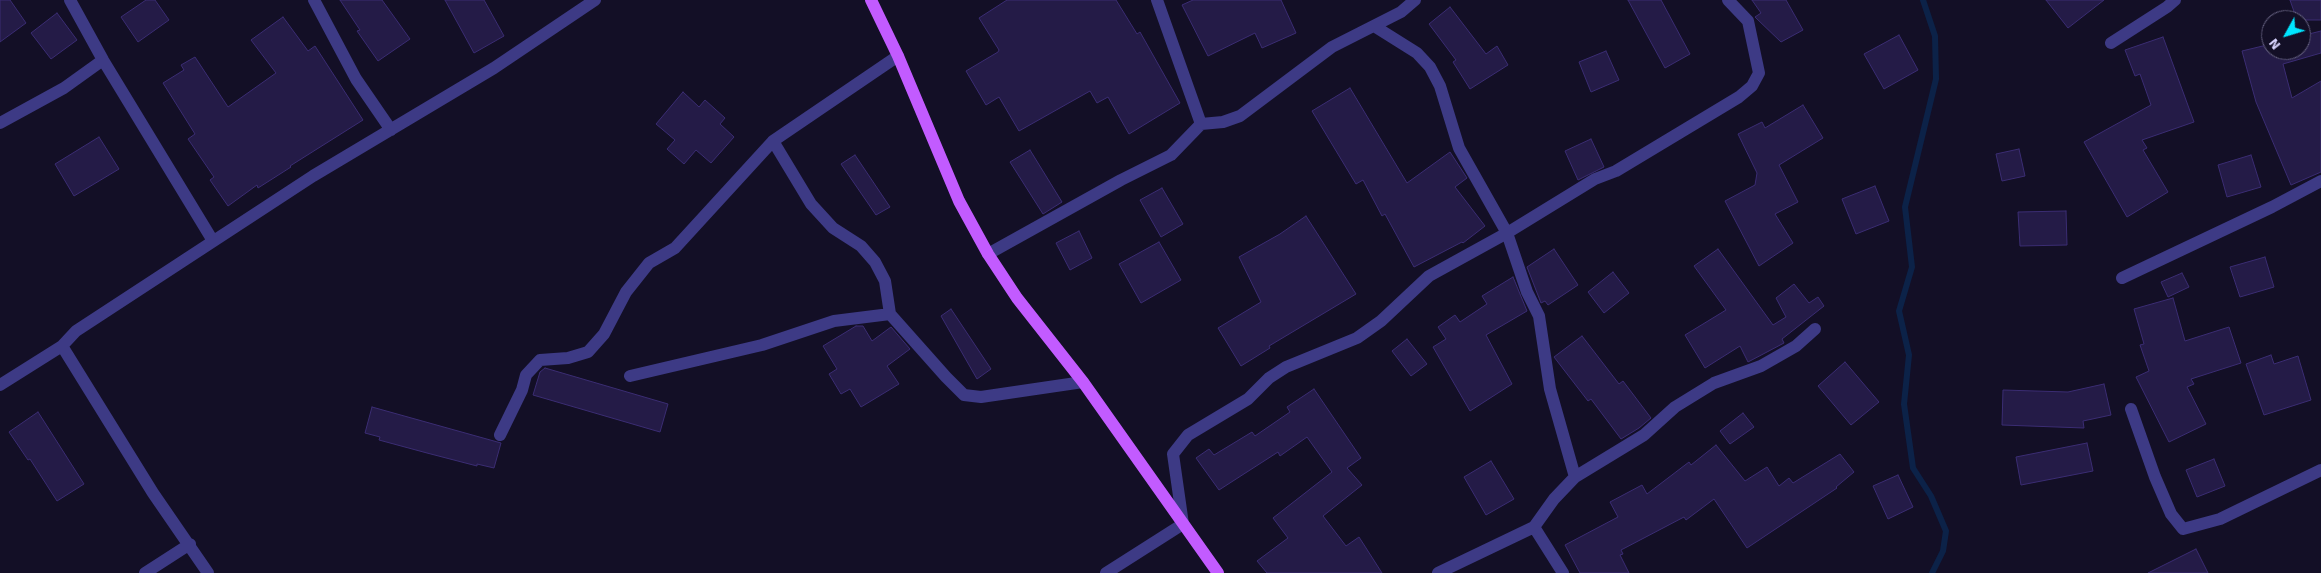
<!DOCTYPE html>
<style>
body{margin:0}
#map{position:relative;width:2321px;height:573px;overflow:hidden;background:#130f26;font-family:Signika,sans-serif}
canvas{display:block}
.north{position:absolute;left:2261px;top:10px;width:50px;height:50px;box-sizing:border-box;background:#130f26;border:1px solid #625e7d;border-radius:50%;rotate:231deg;font-size:14px;font-weight:700;line-height:20px;text-align:center;color:#d9d4ff}
.north::after{content:'';display:block;margin:auto;width:18px;height:22px;background:#00e5ff;clip-path:polygon(50% 0,100% 100%,50% 72%,0 100%)}
</style>
<div id="map">
<canvas width="2321" height="573"></canvas>
<div class="north">N</div>
</div>
<script>
const ctx = document.querySelector('canvas').getContext('2d');
ctx.lineJoin = 'round';
const shape = rows => new Path2D(rows.map(r => 'M' + r).join(''));
function strokePath(path, color, width, dash) { ctx.strokeStyle = color; ctx.lineWidth = width; ctx.lineCap = dash ? 'butt' : 'round'; ctx.setLineDash(dash || []); ctx.stroke(path); }
function fill(path, color) { ctx.fillStyle = color; ctx.fill(path, 'evenodd'); }
strokePath(shape([
 [1923,0,1935,36,1936,79,1905,207,1912,267,1899,311,1909,355,1904,404,1913,468,1931,496,1946,531,1943,551,1932,573]
]), '#0c2248', 6);
const building = shape([
 [0,0,10,0,26,23,0,42,0,0],
 [146,0,155,0,169,20,138,42,121,17,146,0],
 [340,0,382,0,410,39,378,61,357,31,360,30,340,0],
 [445,0,484,0,504,36,474,53,445,0],
 [1007,0,1116,0,1137,34,1140,32,1180,103,1129,134,1108,97,1097,103,1090,91,1019,131,999,97,986,105,966,71,998,52,999,50,979,18,1007,0],
 [1193,0,1281,0,1296,33,1262,48,1255,33,1208,56,1182,5,1193,0],
 [1628,0,1661,0,1690,54,1665,68,1628,0],
 [1752,0,1786,0,1803,30,1781,42,1756,18,1755,17,1761,13,1752,0],
 [2046,0,2104,0,2068,28,2046,0],
 [2290,0,2321,0,2321,20,2297,20,2290,0],
 [1450,7,1486,54,1497,46,1508,65,1470,89,1453,62,1456,60,1429,24,1450,7],
 [57,13,77,40,51,59,31,33,57,13],
 [283,17,308,51,315,46,363,120,290,166,291,167,258,188,257,185,228,206,210,180,214,177,188,139,195,134,163,83,184,70,181,65,195,57,228,107,276,73,251,40,283,17],
 [2321,31,2321,53,2283,64,2292,98,2321,81,2321,172,2291,185,2256,102,2242,51,2271,44,2271,50,2301,50,2301,36,2321,31],
 [1899,35,1918,70,1884,89,1864,54,1899,35],
 [2163,37,2194,122,2142,140,2147,148,2143,150,2168,192,2127,217,2084,142,2151,105,2140,74,2135,76,2125,50,2163,37],
 [1606,51,1619,80,1591,92,1579,62,1606,51],
 [1350,88,1407,183,1450,152,1467,178,1455,187,1485,226,1463,243,1462,242,1414,267,1385,214,1382,216,1363,180,1356,184,1312,111,1350,88],
 [683,92,699,107,705,100,725,118,720,124,734,137,711,163,696,150,684,164,667,149,675,140,656,124,683,92],
 [1803,105,1823,138,1779,165,1798,202,1775,214,1793,243,1759,266,1725,201,1755,185,1757,173,1738,134,1762,122,1765,128,1803,105],
 [99,137,119,169,74,196,55,164,99,137],
 [1591,139,1604,167,1578,180,1565,151,1591,139],
 [2019,149,2025,176,2002,181,1996,154,2019,149],
 [1030,150,1062,202,1043,214,1010,162,1030,150],
 [855,155,890,207,876,215,841,164,855,155],
 [2251,155,2261,187,2227,197,2218,165,2251,155],
 [1875,186,1889,221,1856,234,1842,199,1875,186],
 [1162,188,1183,224,1161,237,1140,200,1162,188],
 [2066,211,2067,245,2020,246,2018,212,2066,211],
 [1306,216,1356,294,1269,346,1270,348,1241,366,1218,328,1261,302,1239,257,1280,234,1306,216],
 [1079,231,1092,258,1070,270,1056,243,1079,231],
 [1159,242,1181,280,1141,303,1119,264,1159,242],
 [1554,249,1578,285,1548,305,1545,301,1541,303,1527,267,1554,249],
 [1718,249,1773,325,1786,317,1776,298,1794,284,1809,303,1818,297,1824,306,1782,339,1784,343,1748,362,1740,346,1705,368,1685,335,1726,310,1694,266,1718,249],
 [2265,257,2274,287,2240,297,2230,267,2265,257],
 [1613,272,1629,293,1604,313,1588,292,1613,272],
 [2182,273,2189,287,2168,297,2161,282,2182,273],
 [1513,277,1527,311,1486,335,1512,384,1470,411,1433,347,1446,339,1438,327,1455,315,1460,322,1487,304,1482,296,1513,277],
 [2173,298,2185,341,2229,327,2241,363,2191,379,2194,384,2187,387,2206,424,2169,442,2136,377,2149,371,2140,345,2144,344,2134,309,2173,298],
 [951,309,991,369,977,379,941,316,951,309],
 [856,326,863,326,872,341,891,327,910,349,887,366,899,384,861,407,850,389,841,394,829,374,837,369,823,346,856,326],
 [1582,336,1619,384,1623,381,1651,418,1639,428,1621,439,1591,399,1588,401,1554,357,1582,336],
 [1407,339,1427,364,1411,376,1392,351,1407,339],
 [2271,355,2274,364,2298,356,2311,400,2264,415,2246,364,2271,355],
 [1845,362,1879,402,1851,425,1818,386,1845,362],
 [545,368,668,404,660,432,533,395,540,372,545,368],
 [2104,384,2111,415,2083,421,2084,428,2002,425,2003,390,2068,392,2104,384],
 [1314,389,1361,458,1347,468,1362,485,1323,516,1346,546,1359,537,1382,573,1267,573,1257,561,1288,538,1273,518,1332,472,1307,437,1280,456,1278,452,1219,490,1196,458,1209,449,1214,455,1252,432,1255,436,1290,412,1287,407,1314,389],
 [372,407,501,443,494,468,477,464,477,466,427,453,379,440,380,437,365,433,372,407],
 [38,412,84,484,57,501,30,459,28,460,9,432,38,412],
 [1743,413,1754,427,1730,444,1720,431,1743,413],
 [2087,443,2093,471,2021,485,2016,457,2087,443],
 [1716,445,1745,481,1767,467,1779,486,1789,478,1793,483,1840,454,1854,472,1836,487,1837,488,1747,548,1714,499,1686,520,1684,517,1621,550,1623,554,1620,555,1629,573,1580,573,1565,545,1618,517,1610,502,1642,485,1647,494,1689,462,1691,465,1716,445],
 [2214,459,2225,486,2197,497,2186,470,2214,459],
 [1491,461,1514,499,1486,515,1464,477,1491,461],
 [1898,475,1913,507,1888,519,1873,486,1898,475],
 [2196,549,2208,573,2148,573,2196,549]
]);
fill(building, '#241b47');
strokePath(building, '#3b2d73', 1);
strokePath(shape([
 [70,0,103,60,213,241],
 [314,0,356,79,391,130],
 [1157,0,1201,124],
 [1374,26,1417,53,1430,67,1440,86,1459,148,1507,233,1527,292,1539,316,1550,389,1575,477],
 [2111,43,2167,7,2175,0],
 [0,123,64,88,103,60],
 [773,141,811,204,833,228,861,246,875,262,885,281,890,314,946,377,964,395,981,397,1083,382],
 [988,254,1121,180,1171,155,1201,124,1223,122,1240,116,1332,47,1401,12,1415,0],
 [2122,278,2272,207,2321,181],
 [62,346,153,493,208,573],
 [630,376,762,345,834,321,890,314],
 [0,385,62,346,76,331,313,176,494,68,595,0],
 [2131,409,2155,477,2171,514,2183,529,2220,519,2321,470],
 [500,435,522,390,526,375,540,360,568,358,588,352,604,334,626,292,649,263,675,248,773,141,898,56],
 [1534,527,1563,573],
 [145,573,190,544],
 [1106,573,1183,524,1173,454,1188,435,1248,399,1269,378,1286,367,1357,338,1381,321,1429,276,1507,233,1595,179,1616,171,1739,97,1752,86,1759,73,1748,21,1728,0],
 [1438,573,1534,527,1554,499,1575,477,1644,435,1675,407,1714,383,1761,366,1796,346,1815,329]
]), '#3d3a85', 12);
strokePath(shape([
 [871,0,898,56,959,201,988,254,1017,298,1083,382,1218,573]
]), '#c25bff', 12);
</script>
